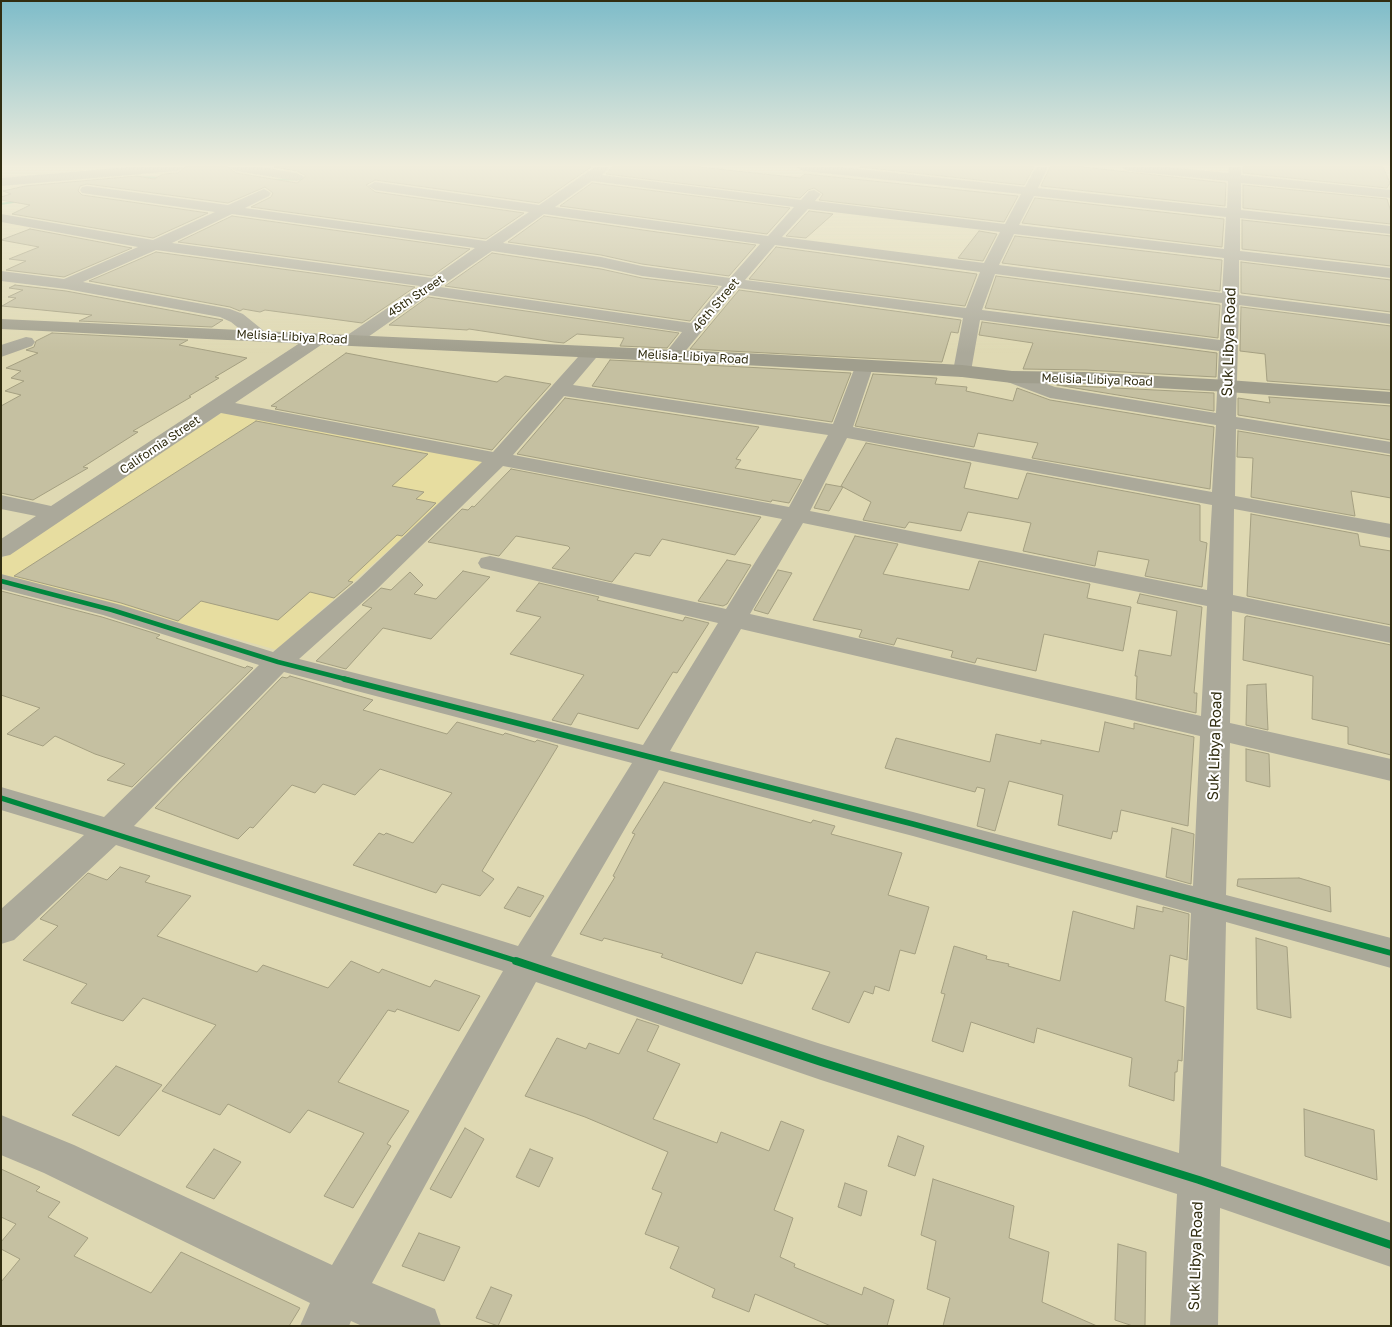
<!DOCTYPE html>
<style>
body{margin:0}
#map{position:relative;width:1392px;height:1327px;overflow:hidden;background:#dfd9b3;font-family:"Golos Text",sans-serif}
canvas{display:block}
.frame{position:absolute;inset:0;border:2px solid #312d10;pointer-events:none}
</style>
<div id="map">
<canvas width="1392" height="1327"></canvas>
<div class="frame"></div>
</div>
<script>
const ctx = document.querySelector('canvas').getContext('2d');
ctx.lineJoin = 'round';
function fill(path, color) { ctx.fillStyle = color; ctx.fill(path, 'evenodd'); }
const shape = rows => new Path2D(rows.map(r => 'M' + r).join(''));
function strokePath(path, color, width, dash) { ctx.strokeStyle = color; ctx.lineWidth = width; ctx.lineCap = dash ? 'butt' : 'round'; ctx.setLineDash(dash || []); ctx.stroke(path); }
function label(font, color, halo, rows, align = 'center') {
  ctx.font = font + ' "Golos Text",sans-serif'; ctx.lineWidth = 4; ctx.setLineDash([]); ctx.textBaseline = 'middle'; ctx.strokeStyle = halo; ctx.fillStyle = color; for (const [text, x, y, turn = 0] of rows) {
    ctx.save(); ctx.translate(x, y); ctx.rotate((+turn || 0) * Math.PI / 180); ctx.textAlign = isNaN(turn) ? turn : align; if (halo) ctx.strokeText(text, 0, 0); ctx.fillText(text, 0, 0); ctx.restore();
  }
}
fill(shape([
 [227,409,487,462,277,650,1,574,1,559]
]), '#e7dda0');
fill(shape([
 [134,176,166,177,168,178,166,179,133,178,134,176],
 [311,178,312,180,269,181,267,180,269,179,311,178],
 [24,199,26,201,1,205,1,203,24,199]
]), '#80c89a');
const building = shape([
 [185,167,228,167,236,173,297,183,306,176,297,171,274,167,591,167,539,203,375,180,366,185,375,192,524,213,486,239,251,207,271,197,273,193,265,187,228,203,87,184,80,186,78,191,82,195,208,213,153,238,12,214,30,205,1,200,1,197,11,194,3,191,25,186,137,176,154,179,163,174,178,173,185,167],
 [612,167,700,167,800,178,805,174,1018,196,1004,222,819,200,823,194,814,188,808,190,800,198,606,174,612,167],
 [860,167,1034,167,1024,185,860,167],
 [1050,167,1083,167,1226,183,1225,206,1041,186,1050,167],
 [1243,167,1383,167,1390,183,1387,188,1243,173,1243,167],
 [592,183,790,208,767,234,560,206,592,183],
 [1243,185,1387,199,1391,212,1391,224,1243,208,1243,185],
 [1035,198,1224,219,1222,247,1022,223,1035,198],
 [809,211,833,214,806,238,786,236,809,211],
 [232,216,470,249,432,276,178,242,232,216],
 [544,216,657,232,756,245,729,276,642,264,601,255,508,242,544,216],
 [1242,220,1391,236,1391,266,1242,249,1242,220],
 [30,229,132,248,64,277,6,270,26,261,9,259,39,247,1,240,30,229],
 [979,231,997,234,983,261,958,258,979,231],
 [1015,236,1222,260,1220,291,1002,263,1015,236],
 [776,247,977,274,965,306,749,279,776,247],
 [156,252,415,287,362,323,265,310,260,312,243,309,240,311,230,307,89,281,156,252],
 [492,253,601,269,642,278,718,287,690,321,445,286,492,253],
 [1241,262,1391,280,1391,312,1241,293,1241,262],
 [996,276,1220,305,1218,338,985,308,996,276],
 [15,285,66,291,223,320,212,327,79,321,92,315,2,306,16,298,8,297,23,290,9,288,15,285],
 [739,290,961,320,958,333,951,332,942,362,690,349,739,290],
 [428,297,679,333,667,348,620,346,624,338,577,334,564,343,554,342,469,329,467,330,389,325,428,297],
 [1241,307,1391,326,1391,390,1267,381,1265,354,1240,351,1241,307],
 [982,322,1217,353,1216,377,1086,370,1023,369,1033,343,979,335,982,322],
 [52,333,188,340,179,345,247,358,215,377,219,378,189,396,191,397,133,431,138,432,83,467,88,468,33,500,1,493,1,406,21,395,5,391,24,381,11,378,21,371,6,368,38,353,26,350,34,347,36,341,52,333],
 [346,353,497,382,505,376,551,384,492,450,275,409,277,407,271,406,346,353],
 [610,360,763,368,851,373,832,422,592,386,610,360],
 [873,374,937,378,935,384,967,387,966,391,1013,401,1017,388,1050,400,1214,427,1210,489,1032,458,1038,443,978,433,974,447,855,426,873,374],
 [1057,385,1214,393,1214,411,1057,385],
 [1269,397,1391,406,1391,440,1238,415,1238,398,1270,403,1269,397],
 [565,398,759,427,736,459,741,460,735,468,802,480,789,503,772,500,771,502,517,454,565,398],
 [256,421,428,454,392,486,424,492,416,499,436,503,402,536,397,535,348,581,353,582,334,598,310,592,278,620,201,601,178,621,121,603,14,576,256,421],
 [1238,431,1391,456,1391,498,1351,491,1355,516,1251,497,1253,458,1237,457,1238,431],
 [866,443,971,463,964,488,1018,499,1027,473,1200,505,1200,541,1207,543,1202,587,1145,576,1149,560,1098,551,1095,566,1023,551,1031,523,1010,519,968,512,961,531,909,522,905,528,863,520,871,502,841,486,866,443],
 [511,469,761,517,735,555,662,539,650,556,635,553,612,582,552,568,570,548,568,546,516,536,499,556,428,542,462,509,468,510,472,506,474,507,511,469],
 [826,484,843,487,829,511,814,508,826,484],
 [1251,514,1358,534,1360,546,1391,551,1391,625,1247,596,1251,514],
 [855,536,898,544,883,574,969,590,979,561,1090,584,1087,598,1131,607,1123,651,1044,634,1036,671,977,658,975,663,951,657,953,651,897,638,894,645,859,637,862,630,813,620,855,536],
 [727,560,751,565,727,604,723,606,698,601,727,560],
 [778,570,792,573,768,614,754,610,778,570],
 [463,571,490,577,431,639,383,628,346,669,316,661,372,608,362,605,381,588,391,590,410,572,423,585,414,594,436,599,463,571],
 [539,583,599,597,597,600,683,621,685,617,709,623,677,673,673,672,638,729,578,713,571,725,552,720,584,675,510,654,541,617,516,611,539,583],
 [1,591,102,617,160,635,156,638,245,668,247,666,253,668,132,787,107,780,125,764,95,754,55,736,43,746,7,734,40,708,1,695,1,591],
 [1140,594,1202,607,1194,693,1197,693,1196,713,1136,699,1137,676,1135,676,1139,650,1171,656,1177,611,1137,603,1140,594],
 [1247,616,1391,645,1391,755,1348,744,1348,727,1312,719,1313,676,1243,660,1245,617,1247,616],
 [290,676,373,700,363,710,447,734,457,722,503,735,505,733,535,742,537,740,558,746,482,871,494,879,480,896,442,884,436,893,353,865,379,833,384,835,386,833,413,843,452,793,380,769,355,795,323,784,315,793,292,785,253,828,250,827,238,839,155,808,282,677,287,678,290,676],
 [1266,684,1268,730,1246,725,1247,685,1266,684],
 [1105,722,1134,729,1134,723,1194,737,1188,826,1121,810,1117,832,1113,831,1111,839,1058,825,1063,795,1009,781,995,831,977,826,985,789,977,787,975,792,885,768,896,738,990,762,996,734,1041,744,1041,740,1099,752,1105,722],
 [1246,749,1269,754,1270,787,1246,781,1246,749],
 [664,782,811,823,813,820,835,826,831,834,902,853,888,895,929,907,915,954,900,950,889,991,875,986,873,994,864,991,849,1023,812,1009,830,972,756,952,742,984,661,957,663,954,604,938,602,941,580,934,615,877,613,876,635,834,632,833,664,782],
 [1172,828,1194,834,1191,884,1166,877,1172,828],
 [120,867,150,876,145,882,191,896,157,936,257,972,263,965,328,988,351,961,379,973,382,969,430,987,435,980,480,996,459,1031,397,1009,395,1012,388,1010,338,1082,409,1111,387,1144,391,1146,353,1208,324,1196,364,1133,308,1110,290,1133,228,1104,220,1115,162,1091,216,1025,143,998,123,1021,99,1013,71,1003,87,984,23,960,58,926,40,919,88,873,107,880,120,867],
 [1299,878,1330,887,1331,912,1237,886,1238,879,1299,878],
 [518,887,544,896,530,917,504,908,518,887],
 [1137,906,1163,912,1163,907,1189,914,1187,960,1170,955,1165,1001,1184,1007,1182,1061,1178,1060,1177,1072,1175,1072,1174,1101,1129,1086,1132,1058,1037,1028,1034,1043,971,1022,963,1052,932,1041,945,994,941,993,954,946,987,956,986,959,1009,964,1008,966,1060,981,1073,911,1134,929,1137,906],
 [1256,938,1287,947,1291,1018,1257,1009,1256,938],
 [637,1019,659,1026,647,1051,680,1064,653,1119,717,1143,721,1132,769,1151,781,1121,804,1130,774,1210,793,1218,780,1257,795,1264,794,1267,862,1295,864,1287,894,1300,887,1326,831,1326,755,1294,749,1312,712,1297,715,1289,670,1268,679,1247,645,1234,662,1193,652,1189,668,1152,585,1117,525,1096,557,1038,586,1049,589,1043,619,1054,637,1019],
 [116,1066,162,1085,119,1136,72,1115,116,1066],
 [1304,1109,1374,1130,1377,1180,1305,1156,1304,1109],
 [465,1128,484,1139,451,1198,430,1189,465,1128],
 [898,1136,924,1146,915,1176,888,1166,898,1136],
 [214,1149,241,1162,214,1199,186,1187,214,1149],
 [530,1149,553,1158,539,1187,516,1177,530,1149],
 [1,1169,40,1187,36,1191,60,1202,48,1217,88,1238,74,1256,151,1293,181,1252,300,1308,289,1326,1,1326,1,1282,20,1259,1,1249,1,1242,16,1224,1,1217,1,1169],
 [933,1179,1014,1206,1009,1238,1049,1252,1042,1302,1097,1326,943,1326,950,1298,927,1289,936,1241,921,1235,933,1179],
 [845,1183,867,1191,861,1216,838,1207,845,1183],
 [419,1233,460,1247,444,1281,402,1266,419,1233],
 [1118,1244,1146,1252,1145,1326,1133,1326,1115,1320,1118,1244],
 [491,1287,512,1295,498,1326,476,1318,491,1287]
]);
fill(building, '#c5c0a1');
strokePath(building, '#a49f81', 1);
fill(shape([
 [129,167,183,167,177,171,1,186,1,178,129,167],
 [230,167,261,167,297,173,304,177,297,181,236,171,230,167],
 [595,167,610,167,602,175,801,200,809,191,814,190,821,194,815,201,1005,224,1021,194,803,171,797,167,841,167,1025,187,1036,167,1048,167,1038,188,1227,208,1228,181,1128,171,1122,167,1168,167,1228,173,1229,167,1241,167,1241,175,1391,190,1391,198,1241,183,1241,210,1391,226,1391,234,1240,218,1240,251,1391,268,1391,278,1239,260,1239,295,1391,314,1391,324,1239,305,1236,417,1391,442,1391,454,1236,429,1235,496,1391,524,1391,538,1234,509,1233,595,1391,627,1391,643,1232,611,1230,723,1391,759,1391,781,1230,743,1226,895,1391,938,1391,968,1226,922,1221,1166,1391,1223,1391,1267,1220,1208,1218,1326,1170,1326,1177,1194,821,1080,536,982,372,1283,435,1309,441,1326,362,1326,351,1321,349,1326,300,1326,310,1303,44,1173,1,1155,1,1115,74,1145,332,1265,503,971,116,845,14,940,1,944,1,909,84,835,1,810,1,787,104,817,259,665,103,615,1,589,1,574,121,605,273,652,357,581,482,462,221,413,10,555,1,557,1,539,36,516,1,509,1,495,51,506,312,335,318,334,324,335,327,339,324,343,235,403,493,452,586,348,592,347,598,348,601,352,573,385,833,424,855,367,857,363,864,361,871,363,873,367,853,427,1212,492,1216,425,1050,398,1005,381,1003,377,1005,373,1012,371,1055,387,1216,413,1219,351,980,320,971,371,969,375,962,377,955,375,953,371,963,318,738,288,678,360,672,362,666,360,663,356,682,332,428,295,358,344,352,345,346,344,343,340,346,336,420,286,156,250,83,282,230,309,243,314,264,331,267,335,264,339,258,340,252,339,231,322,220,317,66,289,1,281,1,271,64,279,138,247,1,222,1,214,153,240,215,212,82,193,80,190,82,187,87,186,228,205,264,189,271,193,269,196,245,208,486,241,529,212,375,190,368,186,375,182,539,205,595,167],
 [592,181,794,207,768,236,555,207,592,181],
 [1034,196,1226,217,1224,249,1019,225,1034,196],
 [808,209,899,220,1000,232,984,263,782,237,808,209],
 [232,214,475,248,432,278,172,243,232,214],
 [544,214,657,230,760,244,730,278,642,266,601,257,503,243,544,214],
 [1014,234,1224,258,1222,293,999,265,1014,234],
 [775,245,980,272,966,308,745,280,775,245],
 [492,251,601,267,642,276,722,286,691,323,440,287,492,251],
 [995,274,1222,303,1220,340,982,310,995,274],
 [564,396,828,435,789,507,513,455,564,396],
 [847,438,1212,505,1207,590,810,511,847,438],
 [503,466,782,519,726,609,490,556,481,558,478,563,481,568,718,623,643,745,299,659,375,591,503,466],
 [803,523,1207,606,1201,716,750,614,803,523],
 [741,629,1200,736,1193,886,913,812,670,751,741,629],
 [284,672,632,763,518,946,134,826,284,672],
 [659,770,913,836,1191,913,1179,1153,821,1044,551,956,659,770],
 [26,337,32,338,35,342,32,346,1,357,1,345,26,337]
]), '#aba99a');
fill(shape([
 [1,319,763,354,962,365,1012,371,1086,372,1228,380,1391,392,1391,404,1228,392,1086,384,1012,383,962,377,763,366,1,329,1,319]
]), '#a09e8d');
strokePath(shape([
 [1,581,112,610,278,662,349,680]
]), '#00873e', 4.5);
strokePath(shape([
 [344,679,913,824,1391,953],
 [1,798,520,962]
]), '#00873e', 5.5);
strokePath(shape([
 [516,961,821,1062,1199,1180,1391,1245]
]), '#00873e', 8);
const sky = ctx.createLinearGradient(0, 0, 0, 353);
sky.addColorStop(0, '#7ebcc9');
sky.addColorStop(0.47, '#f1eedd');
sky.addColorStop(1, '#f1eedd00');
ctx.fillStyle = sky;
ctx.fillRect(0, 0, 1392, 353);
label('12px', '#312d10', '#fff', [
 ["45th Street",416,296,-34],
 ["46th Street",716,305,-50],
 ["Melisia-Libiya Road",292,337,3],
 ["Melisia-Libiya Road",693,357,3],
 ["Melisia-Libiya Road",1097,380,2],
 ["California Street",160,445,-34]
]);
label('15px', '#312d10', '#fff', [
 ["Suk Libya Road",1229,342,-88],
 ["Suk Libya Road",1215,746,-88],
 ["Suk Libya Road",1196,1256,-88]
]);
</script>
